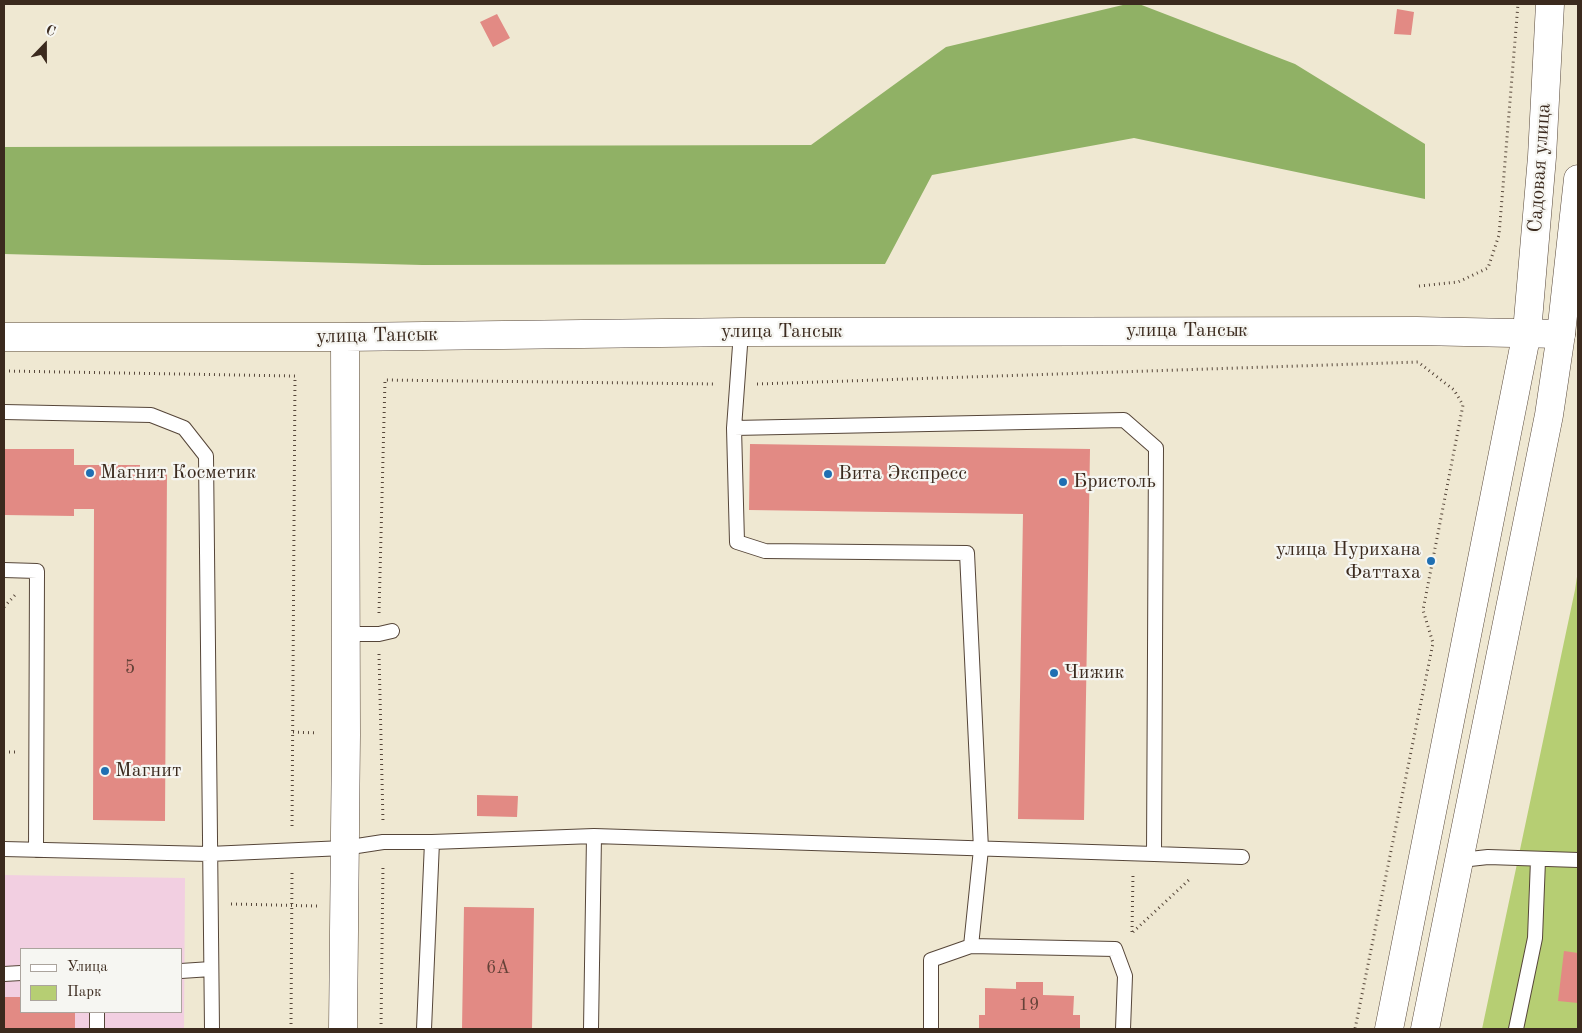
<!DOCTYPE html>
<meta charset="utf-8">
<style>
body{margin:0}
#map{position:relative;width:1582px;height:1033px;overflow:hidden;background:#efe8d2;font-family:"Old Standard TT",serif}
canvas{display:block}
.frame{position:absolute;inset:0;border:5px solid #3b2a1e;pointer-events:none}
.legend{position:absolute;left:20px;top:948px;width:162px;height:65px;box-sizing:border-box;background:#f6f6f2;border:1px solid #aba49d;margin:0;padding:6px 9px;list-style:none;font-size:15px;color:#3b2a1e}
.legend li{display:flex;align-items:center;gap:10px;height:25px}
.legend b{width:25px;border:1px solid #aba49d}
.north{position:absolute;left:20px;top:20px;width:50px;height:50px;-webkit-text-stroke:4px #f6f6f2;paint-order:stroke;rotate:22deg;font-size:14px;font-weight:700;line-height:20px;text-align:center;color:#3b2a1e}
.north::after{content:'';display:block;margin:auto;width:18px;height:22px;background:#3b2a1e;clip-path:polygon(50% 0,100% 100%,50% 72%,0 100%)}
</style>
<div id="map">
<canvas width="1582" height="1033"></canvas>
<div class="frame"></div>
<ul class="legend">
<li><b style="height:6px;background:#fff"></b>Улица</li>
<li><b style="height:14px;background:#b6ce73"></b>Парк</li>
</ul>
<div class="north">С</div>
</div>
<script>
const ctx = document.querySelector('canvas').getContext('2d');
ctx.lineJoin = 'round';
function fill(path, color) { ctx.fillStyle = color; ctx.fill(path, 'evenodd'); }
const shape = rows => new Path2D(rows.map(r => 'M' + r).join(''));
function strokePath(path, color, width, dash) { ctx.strokeStyle = color; ctx.lineWidth = width; ctx.lineCap = dash ? 'butt' : 'round'; ctx.setLineDash(dash || []); ctx.stroke(path); }
function label(font, color, halo, rows, align = 'center') {
  ctx.font = font + ' "Old Standard TT",serif'; ctx.lineWidth = 4.5; ctx.setLineDash([]); ctx.textBaseline = 'middle'; ctx.strokeStyle = halo; ctx.fillStyle = color; for (const [text, x, y, turn = 0] of rows) {
    ctx.save(); ctx.translate(x, y); ctx.rotate((+turn || 0) * Math.PI / 180); ctx.textAlign = isNaN(turn) ? turn : align; if (halo) ctx.strokeText(text, 0, 0); ctx.fillText(text, 0, 0); ctx.restore();
  }
}
fill(shape([
 [4,875,185,878,184,1029,4,1029],
 [21,949,181,949,181,1012,21,1012]
]), '#f2cfe1');
fill(shape([
 [1578,570,1578,1029,1482,1029,1575,590]
]), '#b6ce73');
fill(shape([
 [1127,4,1139,4,1295,64,1425,144,1425,199,1134,138,932,175,885,264,422,265,4,254,4,147,811,145,946,47]
]), '#90b165');
fill(shape([
 [1397,9,1414,12,1411,35,1394,34],
 [497,14,510,38,493,47,480,22],
 [750,444,1090,449,1084,820,1018,819,1023,514,749,510],
 [4,449,74,449,74,465,140,465,140,471,167,471,165,821,93,820,94,509,74,509,74,516,4,515],
 [477,795,518,796,517,817,477,816],
 [464,907,534,908,532,1029,462,1029],
 [1564,951,1578,953,1578,1003,1558,1001],
 [1016,982,1043,982,1043,995,1074,996,1073,1015,1080,1015,1080,1029,979,1029,979,1015,985,1015,985,988,1016,989],
 [4,997,21,997,21,1012,75,1012,75,1029,4,1029]
]), '#e28a84');
const service = shape([
 [741,332,734,428,737,542,765,551,967,553,981,849,971,946,931,960,931,1029],
 [4,412,151,415,184,428,206,456,212,1029],
 [4,570,37,571,36,850],
 [346,634,379,634,392,631],
 [4,849,209,854,344,848,383,842,432,842],
 [1154,854,1242,857],
 [1461,860,1488,857,1578,860],
 [971,946,1115,949,1125,976,1123,1029],
 [181,971,211,969],
 [4,974,21,973],
 [97,1029,97,1012],
 [424,1029,432,842,594,836,1154,854,1156,448,1124,420,734,428],
 [591,1029,594,836],
 [1516,1029,1535,938,1538,860]
]);
const minor = shape([
 [4,337,345,337,741,332,1417,331,1561,334],
 [343,1029,346,735,345,337]
]);
const tertiary = shape([
 [1389,1029,1527,332,1542,157,1550,4],
 [1425,1029,1549,415,1561,334,1578,179]
]);
strokePath(service, '#564639', 16);
strokePath(minor, '#564639', 29);
strokePath(tertiary, '#564639', 29);
strokePath(shape([
 [1419,286,1458,282,1488,268,1499,235,1518,4],
 [4,371,295,376,292,829],
 [757,384,1418,362,1454,390,1463,405,1423,610,1433,643,1355,1029],
 [4,607,15,595],
 [379,613,385,380,716,384],
 [379,654,383,822],
 [293,732,318,733],
 [4,752,16,752],
 [231,904,317,906],
 [1132,932,1133,874],
 [1133,932,1191,878],
 [291,1029,292,870],
 [381,1029,383,864]
]), '#564639', 3, [1, 4]);
strokePath(service, '#fff', 14);
strokePath(minor, '#fff', 28);
strokePath(tertiary, '#fff', 28);
for (const [x, y, r, color] of [
 [90,473,5,"#1f6fb2"],
 [828,474,5,"#1f6fb2"],
 [1063,482,5,"#1f6fb2"],
 [1431,561,5,"#1f6fb2"],
 [1054,673,5,"#1f6fb2"],
 [105,771,5,"#1f6fb2"]
]) { const dot = new Path2D(); dot.arc(x, y, r, 0, 2 * Math.PI); ctx.fillStyle = color; ctx.fill(dot); strokePath(dot, '#f6f6f2', 2); }
label('18px', '#654238', null, [
 ["5",130,668],
 ["6А",498,968],
 ["19",1029,1005]
]);
label('20px', '#3b2a1e', '#f6f6f2', [
 ["Садовая улица",1540,168,-86],
 ["улица Тансык",1187,331],
 ["улица Тансык",782,332],
 ["улица Тансык",377,336,-1]
]);
label('20px', '#3b2a1e', '#f6f6f2', [
 ["Магнит Косметик",100,473],
 ["Вита Экспресс",838,474],
 ["Бристоль",1073,482],
 ["улица Нурихана",1421,550,"right"],
 ["Фаттаха",1421,573,"right"],
 ["Чижик",1064,673],
 ["Магнит",115,771]
], 'left');
</script>
